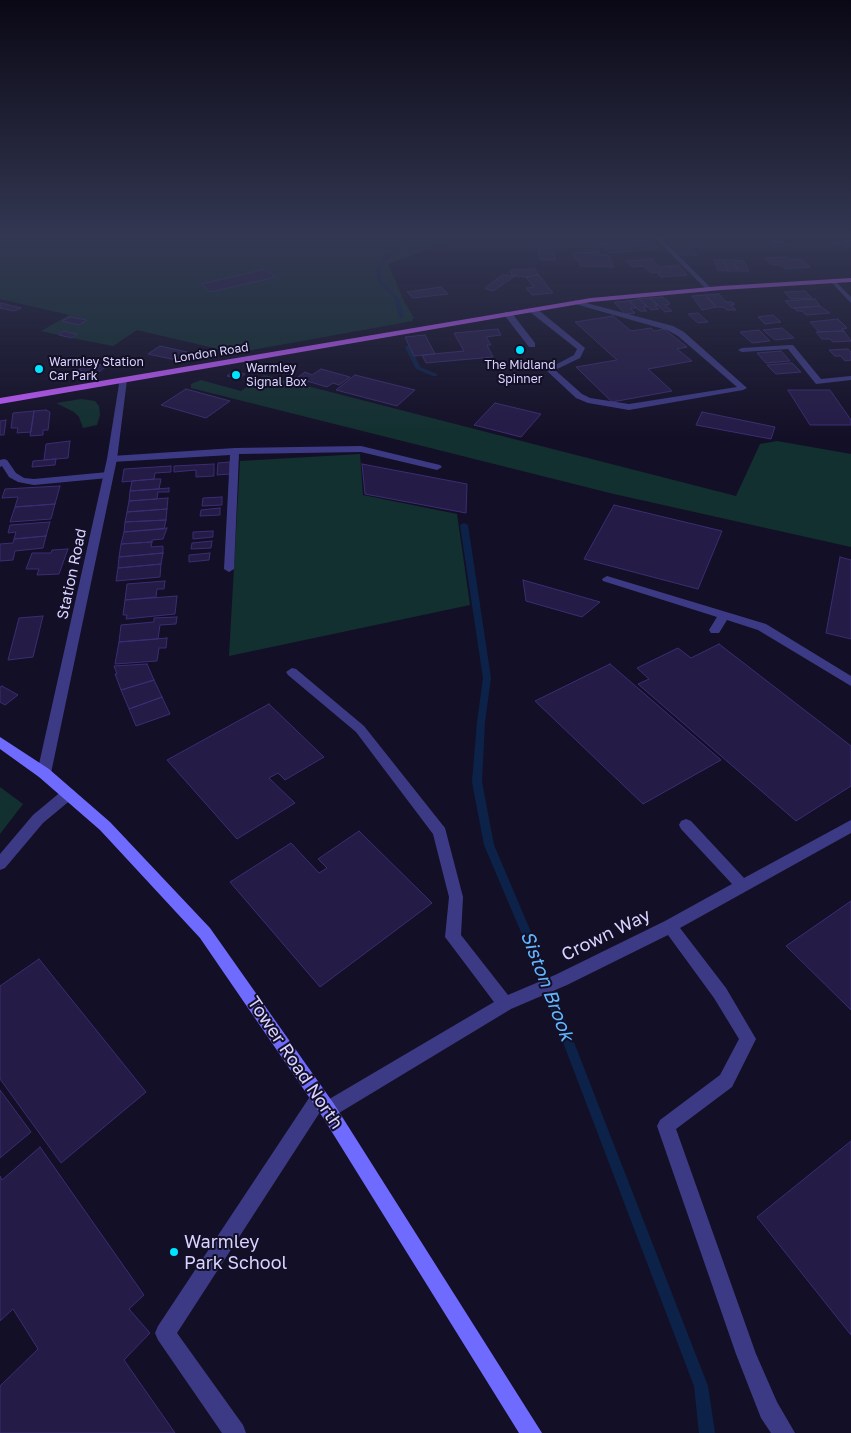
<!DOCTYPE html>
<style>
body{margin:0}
canvas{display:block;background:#130f26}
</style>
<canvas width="851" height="1433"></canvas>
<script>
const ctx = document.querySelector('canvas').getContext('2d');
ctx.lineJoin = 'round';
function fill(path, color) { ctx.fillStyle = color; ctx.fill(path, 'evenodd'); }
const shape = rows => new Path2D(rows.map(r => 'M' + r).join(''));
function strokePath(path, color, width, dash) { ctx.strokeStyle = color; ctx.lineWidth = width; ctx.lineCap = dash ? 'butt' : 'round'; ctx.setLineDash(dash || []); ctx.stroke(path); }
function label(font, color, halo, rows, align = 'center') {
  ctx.font = font + ' "Golos Text",sans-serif'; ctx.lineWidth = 4; ctx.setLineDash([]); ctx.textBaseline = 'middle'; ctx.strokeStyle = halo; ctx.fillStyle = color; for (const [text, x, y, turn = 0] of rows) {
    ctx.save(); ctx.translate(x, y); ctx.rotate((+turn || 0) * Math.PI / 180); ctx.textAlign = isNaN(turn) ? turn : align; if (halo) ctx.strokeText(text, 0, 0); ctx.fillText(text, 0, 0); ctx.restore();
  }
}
fill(shape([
 [0,238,435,238,446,243,388,264,404,301,414,318,412,319,413,321,235,353,137,330,113,346,72,338,77,334,65,331,59,335,41,331,69,315,0,299],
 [264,375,736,496,760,444,777,441,851,454,851,547,614,494,191,388,191,384,201,380,241,391],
 [81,399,95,401,99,406,100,415,97,425,83,428,79,417,74,412,56,403],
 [360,454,363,495,457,514,470,605,229,656,240,461],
 [0,787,23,804,0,834]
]), '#12302f');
fill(shape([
 [409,238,413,238,414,240,387,259,381,268,381,280,399,299,404,316,401,318,398,316,395,299,377,280,377,268,383,257,410,240,409,238],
 [408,345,411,347,420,367,437,374,437,376,433,376,416,369,405,347,408,345],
 [464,523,468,525,491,678,485,722,482,782,494,845,531,932,708,1386,715,1433,699,1433,694,1386,521,932,484,845,472,782,477,722,483,678,460,525,464,523]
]), '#0c2248');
const building = shape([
 [835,238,851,238,851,244,834,244,832,242,846,242,842,238,835,238],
 [645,241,653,242,659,248,609,253,601,244,645,241],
 [781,241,787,246,774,247,769,242,781,241],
 [688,246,697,255,680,255,673,248,688,246],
 [538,249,552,249,556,260,541,260,538,249],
 [598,252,600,255,608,255,614,267,580,266,580,260,576,260,573,253,598,252],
 [787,257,790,260,801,259,810,267,786,269,780,265,772,265,765,258,787,257],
 [652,259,659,267,678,265,687,275,661,277,658,274,661,273,660,272,651,273,643,266,632,267,627,261,652,259],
 [714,260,724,260,728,271,718,270,714,260],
 [724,260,733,260,738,271,728,271,724,260],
 [733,260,744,261,749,271,738,271,733,260],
 [265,269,276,277,211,292,201,284,265,269],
 [535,269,538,275,526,277,512,275,510,270,535,269],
 [502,275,515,276,493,291,486,289,485,288,502,275],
 [538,275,539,275,553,293,532,295,526,288,534,287,526,277,538,275],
 [441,287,448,294,413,298,407,292,441,287],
 [805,291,812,298,791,299,784,292,805,291],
 [719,294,726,302,732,302,735,304,731,305,736,310,727,310,723,307,716,307,705,295,719,294],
 [705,295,716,307,702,310,692,296,705,295],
 [662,297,668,301,670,304,665,305,672,311,665,312,650,298,662,297],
 [650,298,658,305,655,306,659,309,651,310,639,299,650,298],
 [639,299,647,307,643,307,647,311,640,311,629,301,639,299],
 [815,299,820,306,792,308,785,301,815,299],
 [629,301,637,308,630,308,635,313,625,314,614,302,629,301],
 [0,304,1,303,21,308,14,311,0,308,0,304],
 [820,306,830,313,806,315,802,311,797,311,794,308,820,306],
 [698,313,708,322,698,323,688,314,698,313],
 [773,315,781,322,765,324,758,317,773,315],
 [613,316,631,331,651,328,654,331,664,329,687,347,677,349,692,361,648,369,672,391,612,402,576,367,617,360,575,322,613,316],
 [70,317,87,320,79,325,62,321,70,317],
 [838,319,847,328,842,329,844,331,819,332,810,322,838,319],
 [782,328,794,338,775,340,763,330,782,328],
 [498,329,501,335,486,337,491,345,487,345,493,357,426,363,422,355,464,351,454,333,498,329],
 [759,330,770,341,752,343,740,332,759,330],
 [64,331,71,333,77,334,72,338,59,335,64,331],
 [844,331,851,341,833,342,830,339,822,339,816,332,844,331],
 [425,335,435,354,414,356,405,337,425,335],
 [160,346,187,352,176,360,148,354,160,346],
 [848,349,851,352,851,360,845,361,841,356,835,356,829,350,848,349],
 [781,351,790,361,766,363,757,353,781,351],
 [89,363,107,366,96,374,78,370,89,363],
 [792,363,801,372,776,374,767,365,792,363],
 [321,369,350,377,339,385,333,383,327,387,297,378,305,372,312,375,321,369],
 [234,371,245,374,239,379,227,376,234,371],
 [355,375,415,390,397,406,336,390,355,375],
 [186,389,230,401,206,418,161,405,186,389],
 [788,390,830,390,851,420,851,425,810,425,788,390],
 [495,403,541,414,521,437,474,425,495,403],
 [46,410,50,412,48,430,43,430,43,435,30,436,34,411,46,410],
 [34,411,31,432,17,433,18,428,11,428,13,413,34,411],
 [702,412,775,427,771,439,696,425,702,412],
 [6,420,4,435,0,435,0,421,6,420],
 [70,441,68,458,44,460,46,444,70,441],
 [56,459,55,465,32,467,33,461,56,459],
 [230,462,230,474,217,475,218,463,230,462],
 [214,464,214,476,196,477,196,470,174,472,174,466,214,464],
 [362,464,467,484,466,513,365,494,362,464],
 [171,466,171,472,155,473,154,479,122,482,124,469,171,466],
 [154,479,161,479,159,489,130,491,132,481,154,479],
 [60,486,55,504,15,507,18,497,2,498,5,489,60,486],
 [169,488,169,492,158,492,157,499,129,501,130,491,169,488],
 [222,497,222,505,202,506,203,498,222,497],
 [168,498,167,509,127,512,129,501,168,498],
 [55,504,51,519,10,522,15,507,55,504],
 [614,505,722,531,698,589,584,559,614,505],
 [220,508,220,515,200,516,201,510,220,508],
 [167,509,166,520,125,522,127,512,167,509],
 [166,520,164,529,124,532,125,522,166,520],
 [50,522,46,536,14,539,16,532,8,533,10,525,50,522],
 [167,528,163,539,152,540,152,542,121,544,124,532,167,528],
 [213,531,213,537,193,539,193,532,213,531],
 [46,536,43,548,15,551,13,560,0,561,0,544,13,543,14,539,46,536],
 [212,541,211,548,191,549,192,543,212,541],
 [152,542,151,547,163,546,163,553,119,557,121,544,152,542],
 [68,549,59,574,37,575,39,569,26,569,32,553,51,553,52,550,68,549],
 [163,553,161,564,118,568,119,557,163,553],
 [210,553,209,560,189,562,189,555,210,553],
 [840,557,851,560,851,639,826,633,840,557],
 [161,564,160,577,116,581,118,568,161,564],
 [523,580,600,602,582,617,526,601,523,580],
 [165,581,164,589,157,589,156,597,125,600,127,584,165,581],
 [177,596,175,614,126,619,127,615,123,615,125,600,177,596],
 [43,616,33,657,8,660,19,618,43,616],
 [177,617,176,624,160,625,158,639,119,642,121,625,154,622,154,618,177,617],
 [167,638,166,648,159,648,157,661,115,664,119,642,167,638],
 [719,644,851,746,851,786,796,821,638,684,649,679,637,668,678,648,691,658,719,644],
 [147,664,154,680,121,690,115,674,117,674,114,666,147,664],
 [610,664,721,760,643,804,535,701,610,664],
 [154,680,162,697,129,709,121,690,154,680],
 [2,686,18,695,5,705,0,702,0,687,2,686],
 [162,697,170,714,136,726,129,709,162,697],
 [269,704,324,757,285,780,278,773,269,778,295,803,237,839,167,760,269,704],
 [359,831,432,903,320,987,230,882,291,843,319,873,327,868,318,859,359,831],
 [851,901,851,1010,786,946,851,901],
 [39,959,146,1092,61,1163,0,1079,0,986,39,959],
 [0,1090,31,1132,0,1158,0,1090],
 [851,1141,851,1335,757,1217,851,1141],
 [40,1147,144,1295,129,1309,150,1333,124,1360,175,1433,0,1433,0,1386,38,1349,13,1309,0,1321,0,1176,2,1180,40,1147]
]);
fill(building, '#241b47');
strokePath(building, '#3b2d73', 1);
fill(shape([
 [657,238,661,238,711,288,711,290,707,290,657,240,657,238],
 [575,300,673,326,684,332,747,388,743,390,629,410,588,403,576,398,546,370,574,355,577,349,530,312,530,308,536,308,585,348,580,358,555,370,582,394,590,398,629,404,737,387,678,336,667,330,575,304,575,300],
 [505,312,511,312,535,343,535,347,529,347,505,316,505,312],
 [361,446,440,465,442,467,437,470,361,452,239,454,234,569,229,572,224,569,230,455,112,462,107,459,112,456,235,448,361,446],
 [4,459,7,460,16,473,24,478,34,479,108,472,113,475,108,478,34,485,18,482,9,477,2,466,0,467,0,460,4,459],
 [607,576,766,624,851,676,851,686,758,630,727,620,719,633,711,633,709,630,717,617,603,581,602,579,607,576],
 [292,668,296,669,364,726,445,828,463,897,461,935,508,995,555,975,665,921,732,884,681,829,679,825,681,821,686,819,691,821,744,878,851,820,851,833,680,928,726,988,756,1039,732,1087,676,1129,756,1354,777,1402,795,1433,771,1433,761,1418,736,1354,657,1126,660,1120,720,1075,739,1039,714,998,668,935,567,985,511,1009,334,1116,328,1119,322,1116,320,1112,177,1333,243,1425,246,1433,222,1433,158,1340,155,1333,158,1326,313,1092,319,1089,325,1092,328,1098,326,1101,494,1002,445,937,449,897,433,834,356,732,288,675,286,672,292,668],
 [68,789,73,790,75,794,73,798,43,823,5,868,0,870,0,854,33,815,63,790,68,789]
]), '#3d3a85');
fill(shape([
 [833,279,851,297,851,303,831,282,830,281,833,279],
 [790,345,793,345,821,379,851,376,851,380,816,384,788,349,742,352,738,350,742,348,790,345],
 [120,378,127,380,117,459,51,773,49,777,44,778,39,777,37,773,107,459,120,378]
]), '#3d3a85');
fill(shape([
 [0,737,49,769,110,822,210,928,334,1104,542,1433,519,1433,322,1116,200,938,100,830,39,777,0,749,0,737]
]), '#6f6bff');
fill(shape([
 [851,278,851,282,721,290,591,302,0,404,0,398,591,298,721,286,851,278]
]), '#c25bff');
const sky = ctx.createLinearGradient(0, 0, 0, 438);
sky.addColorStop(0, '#0a0815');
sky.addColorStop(0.54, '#333752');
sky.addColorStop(1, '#33375200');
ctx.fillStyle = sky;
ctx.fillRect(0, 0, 851, 438);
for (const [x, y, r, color] of [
 [520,350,5,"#00e5ff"],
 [39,369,5,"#00e5ff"],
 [236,375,5,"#00e5ff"],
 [174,1252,5,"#00e5ff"]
]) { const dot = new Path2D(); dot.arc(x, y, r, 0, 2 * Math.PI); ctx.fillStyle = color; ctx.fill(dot); strokePath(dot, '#130f26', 2); }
label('12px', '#d9d4ff', '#130f26', [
 ["London Road",211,353,-9]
]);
label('12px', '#d9d4ff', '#130f26', [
 ["Warmley Station",49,362],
 ["Car Park",49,376],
 ["The Midland",520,365,"center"],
 ["Spinner",520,379,"center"],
 ["Warmley",246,368],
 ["Signal Box",246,382]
], 'left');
label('15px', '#d9d4ff', '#130f26', [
 ["Station Road",72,574,-78]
]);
label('18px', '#d9d4ff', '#130f26', [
 ["Crown Way",606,935,-26],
 ["Tower Road North",295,1063,56]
]);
label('18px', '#d9d4ff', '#130f26', [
 ["Warmley",184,1242],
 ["Park School",184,1263]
], 'left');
label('italic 19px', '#62b6ff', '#130f26', [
 ["Siston Brook",547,986,69]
]);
</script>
